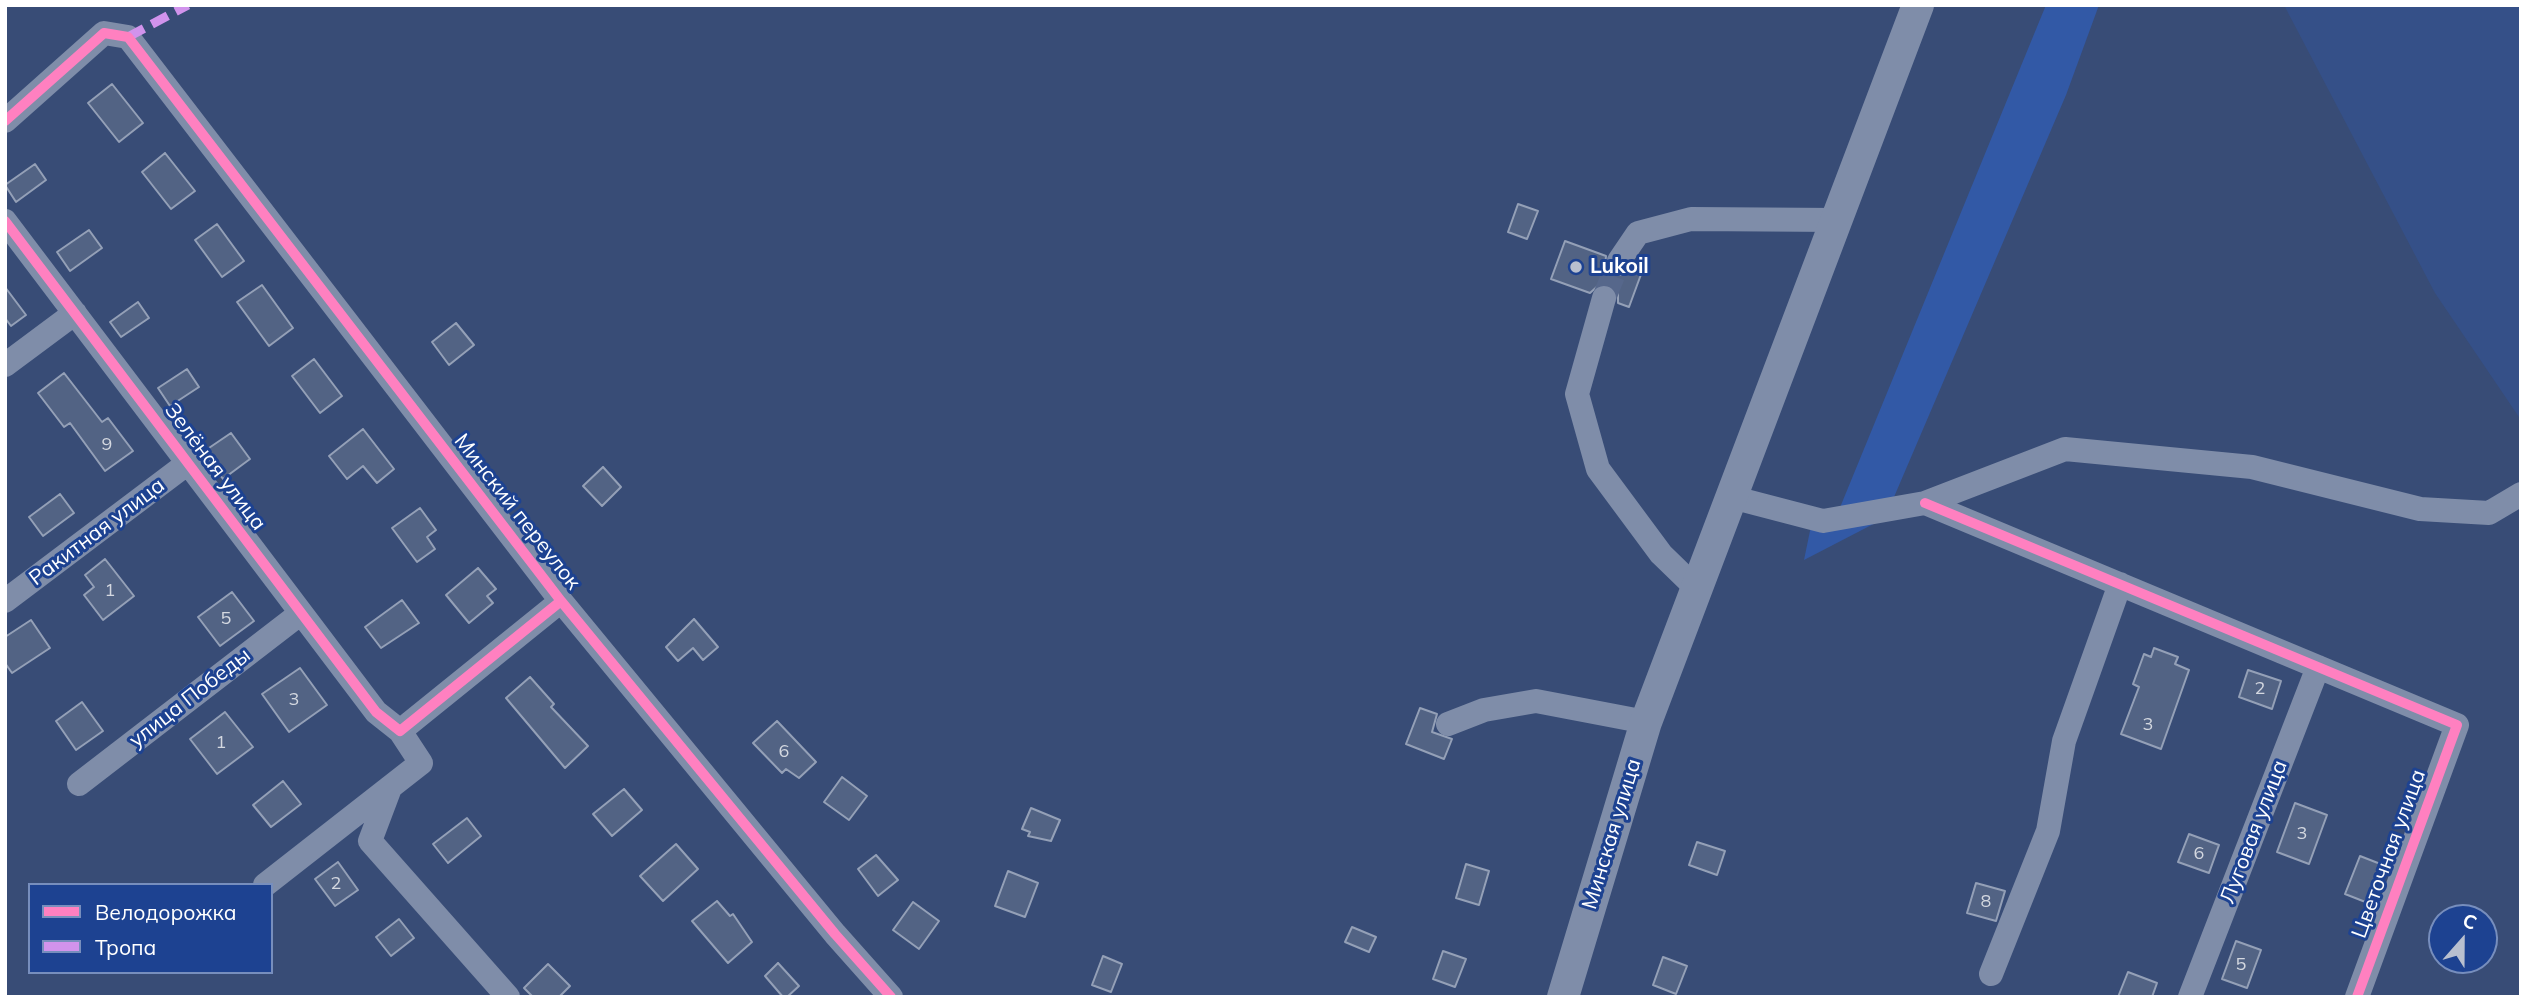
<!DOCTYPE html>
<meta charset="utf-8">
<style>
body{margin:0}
#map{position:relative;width:2526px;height:1002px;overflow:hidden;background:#384c76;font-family:Mulish,sans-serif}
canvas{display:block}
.frame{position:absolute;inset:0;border:7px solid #fff;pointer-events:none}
.legend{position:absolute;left:28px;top:883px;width:245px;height:91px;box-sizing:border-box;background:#1d4291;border:2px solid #778ebd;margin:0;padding:9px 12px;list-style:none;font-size:21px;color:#fff}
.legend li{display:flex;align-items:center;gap:14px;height:35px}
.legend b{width:35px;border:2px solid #778ebd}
.north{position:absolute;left:2428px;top:904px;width:70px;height:70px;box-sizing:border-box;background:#1d4291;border:2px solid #778ebd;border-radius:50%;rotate:21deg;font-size:19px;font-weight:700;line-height:28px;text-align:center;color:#fff}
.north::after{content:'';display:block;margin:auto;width:24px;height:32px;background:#b9c0cf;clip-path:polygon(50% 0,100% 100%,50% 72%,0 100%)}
</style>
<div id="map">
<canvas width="2526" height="1002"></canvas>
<div class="frame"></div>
<ul class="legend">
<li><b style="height:9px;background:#ff80c0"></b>Велодорожка</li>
<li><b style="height:9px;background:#d193ec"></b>Тропа</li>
</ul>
<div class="north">С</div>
</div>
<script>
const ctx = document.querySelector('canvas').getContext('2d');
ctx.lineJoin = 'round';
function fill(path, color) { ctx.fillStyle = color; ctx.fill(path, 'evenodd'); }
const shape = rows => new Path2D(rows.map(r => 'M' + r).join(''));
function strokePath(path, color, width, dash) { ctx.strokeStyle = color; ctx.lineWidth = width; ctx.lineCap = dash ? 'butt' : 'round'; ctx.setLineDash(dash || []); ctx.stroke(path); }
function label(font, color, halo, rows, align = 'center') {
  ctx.font = font + ' Mulish,sans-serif'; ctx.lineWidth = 6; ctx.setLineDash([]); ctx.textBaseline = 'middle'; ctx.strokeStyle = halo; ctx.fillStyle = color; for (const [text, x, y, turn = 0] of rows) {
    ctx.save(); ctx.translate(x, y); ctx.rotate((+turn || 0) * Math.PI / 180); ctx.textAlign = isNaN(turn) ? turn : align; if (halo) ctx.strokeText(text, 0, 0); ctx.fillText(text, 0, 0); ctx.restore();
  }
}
fill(shape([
 [2046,5,2099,5,2066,95,1885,518,1804,560,1811,526,1832,527]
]), '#3259a6');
fill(shape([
 [2284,5,2521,5,2521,420,2435,293]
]), '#355088');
const building = shape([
 [112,84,143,123,119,142,88,103,112,84],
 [165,153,195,191,171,209,142,172,165,153],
 [35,164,46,180,16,202,5,185,35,164],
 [1518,204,1538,211,1527,239,1508,232,1518,204],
 [217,224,244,261,222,277,195,240,217,224],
 [89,230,102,248,70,271,57,252,89,230],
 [1565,241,1606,256,1605,267,1611,274,1625,275,1634,266,1643,269,1629,307,1618,303,1618,294,1609,284,1600,284,1590,293,1551,279,1565,241],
 [262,285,293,328,269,346,237,302,262,285],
 [5,287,26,315,11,326,5,318,5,287],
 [138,302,149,318,121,337,110,322,138,302],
 [456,323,474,345,449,365,432,342,456,323],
 [314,359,342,396,320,413,292,376,314,359],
 [187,369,199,387,170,406,158,388,187,369],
 [64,373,102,422,108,418,133,451,105,471,70,423,64,427,38,393,64,373],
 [363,429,394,469,377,483,363,466,347,479,329,456,363,429],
 [231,433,250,459,223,479,203,452,231,433],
 [603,467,621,487,602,506,583,486,603,467],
 [60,494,74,513,43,536,29,517,60,494],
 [420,508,436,530,427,537,435,549,417,562,392,528,420,508],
 [105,559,134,596,103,620,84,595,94,587,85,575,105,559],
 [478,568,496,589,487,596,493,603,469,623,446,595,478,568],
 [232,592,254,621,220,646,198,617,232,592],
 [402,600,419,623,381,648,365,627,402,600],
 [694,619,718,647,703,660,693,648,678,661,666,647,694,619],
 [31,620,50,648,12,673,5,663,5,637,31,620],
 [2154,648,2178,657,2175,664,2189,670,2161,749,2121,734,2139,687,2133,684,2144,654,2151,657,2154,648],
 [300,668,327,705,289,732,262,694,300,668],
 [2248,670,2281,681,2272,709,2239,697,2248,670],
 [530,677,554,704,551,707,588,746,565,768,506,698,530,677],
 [82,702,103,731,76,750,56,721,82,702],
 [1420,708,1437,714,1432,732,1452,739,1444,759,1406,744,1420,708],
 [225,712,253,747,217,774,190,739,225,712],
 [777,721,816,762,799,778,786,769,782,773,753,743,777,721],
 [842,777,867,796,849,820,824,802,842,777],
 [283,781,301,804,271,827,253,805,283,781],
 [624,789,642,810,612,836,593,814,624,789],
 [2295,803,2327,815,2309,864,2277,852,2295,803],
 [1031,808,1060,820,1051,841,1028,836,1030,832,1022,829,1031,808],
 [467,818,481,836,448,863,433,844,467,818],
 [2189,834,2219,845,2209,873,2178,862,2189,834],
 [1697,842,1725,851,1717,875,1689,865,1697,842],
 [676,844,698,869,663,901,640,876,676,844],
 [876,855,898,880,878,896,858,869,876,855],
 [2360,856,2383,865,2368,903,2345,894,2360,856],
 [338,862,358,890,335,906,315,879,338,862],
 [1466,864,1489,871,1479,905,1456,898,1466,864],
 [1008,871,1038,883,1025,917,995,906,1008,871],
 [1976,883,2005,891,1996,921,1967,913,1976,883],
 [717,901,730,916,733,914,752,942,728,963,692,921,717,901],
 [913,902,939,921,919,949,893,930,913,902],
 [399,919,414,938,391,956,376,937,399,919],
 [1352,927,1376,937,1369,952,1345,942,1352,927],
 [2236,941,2261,950,2247,988,2222,979,2236,941],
 [1443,951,1466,959,1455,987,1433,979,1443,951],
 [1103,956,1122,964,1111,992,1092,985,1103,956],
 [1663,957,1687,966,1676,994,1653,985,1663,957],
 [778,963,799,986,787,997,783,997,765,976,778,963],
 [548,964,570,986,559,997,533,997,524,988,548,964],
 [2128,972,2157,983,2152,997,2118,997,2128,972]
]);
fill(building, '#526384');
strokePath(building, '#94a0b7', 2);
strokePath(shape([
 [1604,298,1619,261]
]), '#56678b', 24, [24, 12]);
strokePath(shape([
 [5,121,104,33,128,37,561,601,835,934,891,997],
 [5,221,376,712,400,731,421,763,265,885],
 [1619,261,1638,233,1691,219,1838,220],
 [1604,298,1577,394,1598,469,1661,554,1696,588],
 [5,365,75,313],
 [1731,497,1823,521,1925,503,2065,449,2252,467,2420,509,2489,513,2521,494],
 [1925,503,2457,725,2357,997],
 [5,601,188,463],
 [1448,724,1484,710,1536,701,1646,722],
 [400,731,561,601],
 [79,784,301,613],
 [390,788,370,841,508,997],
 [1991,974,2048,831,2064,741,2120,584],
 [2190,997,2318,667]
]), '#7f8da9', 24);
strokePath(shape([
 [1563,997,1646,722,1918,5]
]), '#7f8da9', 32);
strokePath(shape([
 [128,37,188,5]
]), '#d193ec', 9, [18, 9]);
strokePath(shape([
 [5,121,104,33,128,37,561,601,835,934,891,997],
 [5,221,376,712,400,731,561,601],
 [1925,503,2457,725,2357,997]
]), '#ff80c0', 10);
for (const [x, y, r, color] of [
 [1576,267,7,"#b9c0cf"]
]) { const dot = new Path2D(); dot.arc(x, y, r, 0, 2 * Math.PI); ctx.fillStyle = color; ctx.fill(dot); strokePath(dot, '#1d4291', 2.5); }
label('18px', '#d4d8e0', null, [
 ["9",107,445],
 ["1",110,591],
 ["5",226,619],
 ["2",2260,689],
 ["3",294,700],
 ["3",2148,725],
 ["1",221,743],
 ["6",784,752],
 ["3",2302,834],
 ["6",2199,854],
 ["2",336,884],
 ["8",1986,902],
 ["5",2241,965]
]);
label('bold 21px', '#fff', '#1d4291', [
 ["Lukoil",1590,267]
], 'left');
label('21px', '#fff', '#1d4291', [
 ["Зелёная улица",215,467,53],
 ["Минский переулок",517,512,52],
 ["Ракитная улица",97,532,-37],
 ["улица Победы",190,698,-38],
 ["Луговая улица",2254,832,-69],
 ["Минская улица",1612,834,-73],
 ["Цветочная улица",2389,854,-70]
]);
</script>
